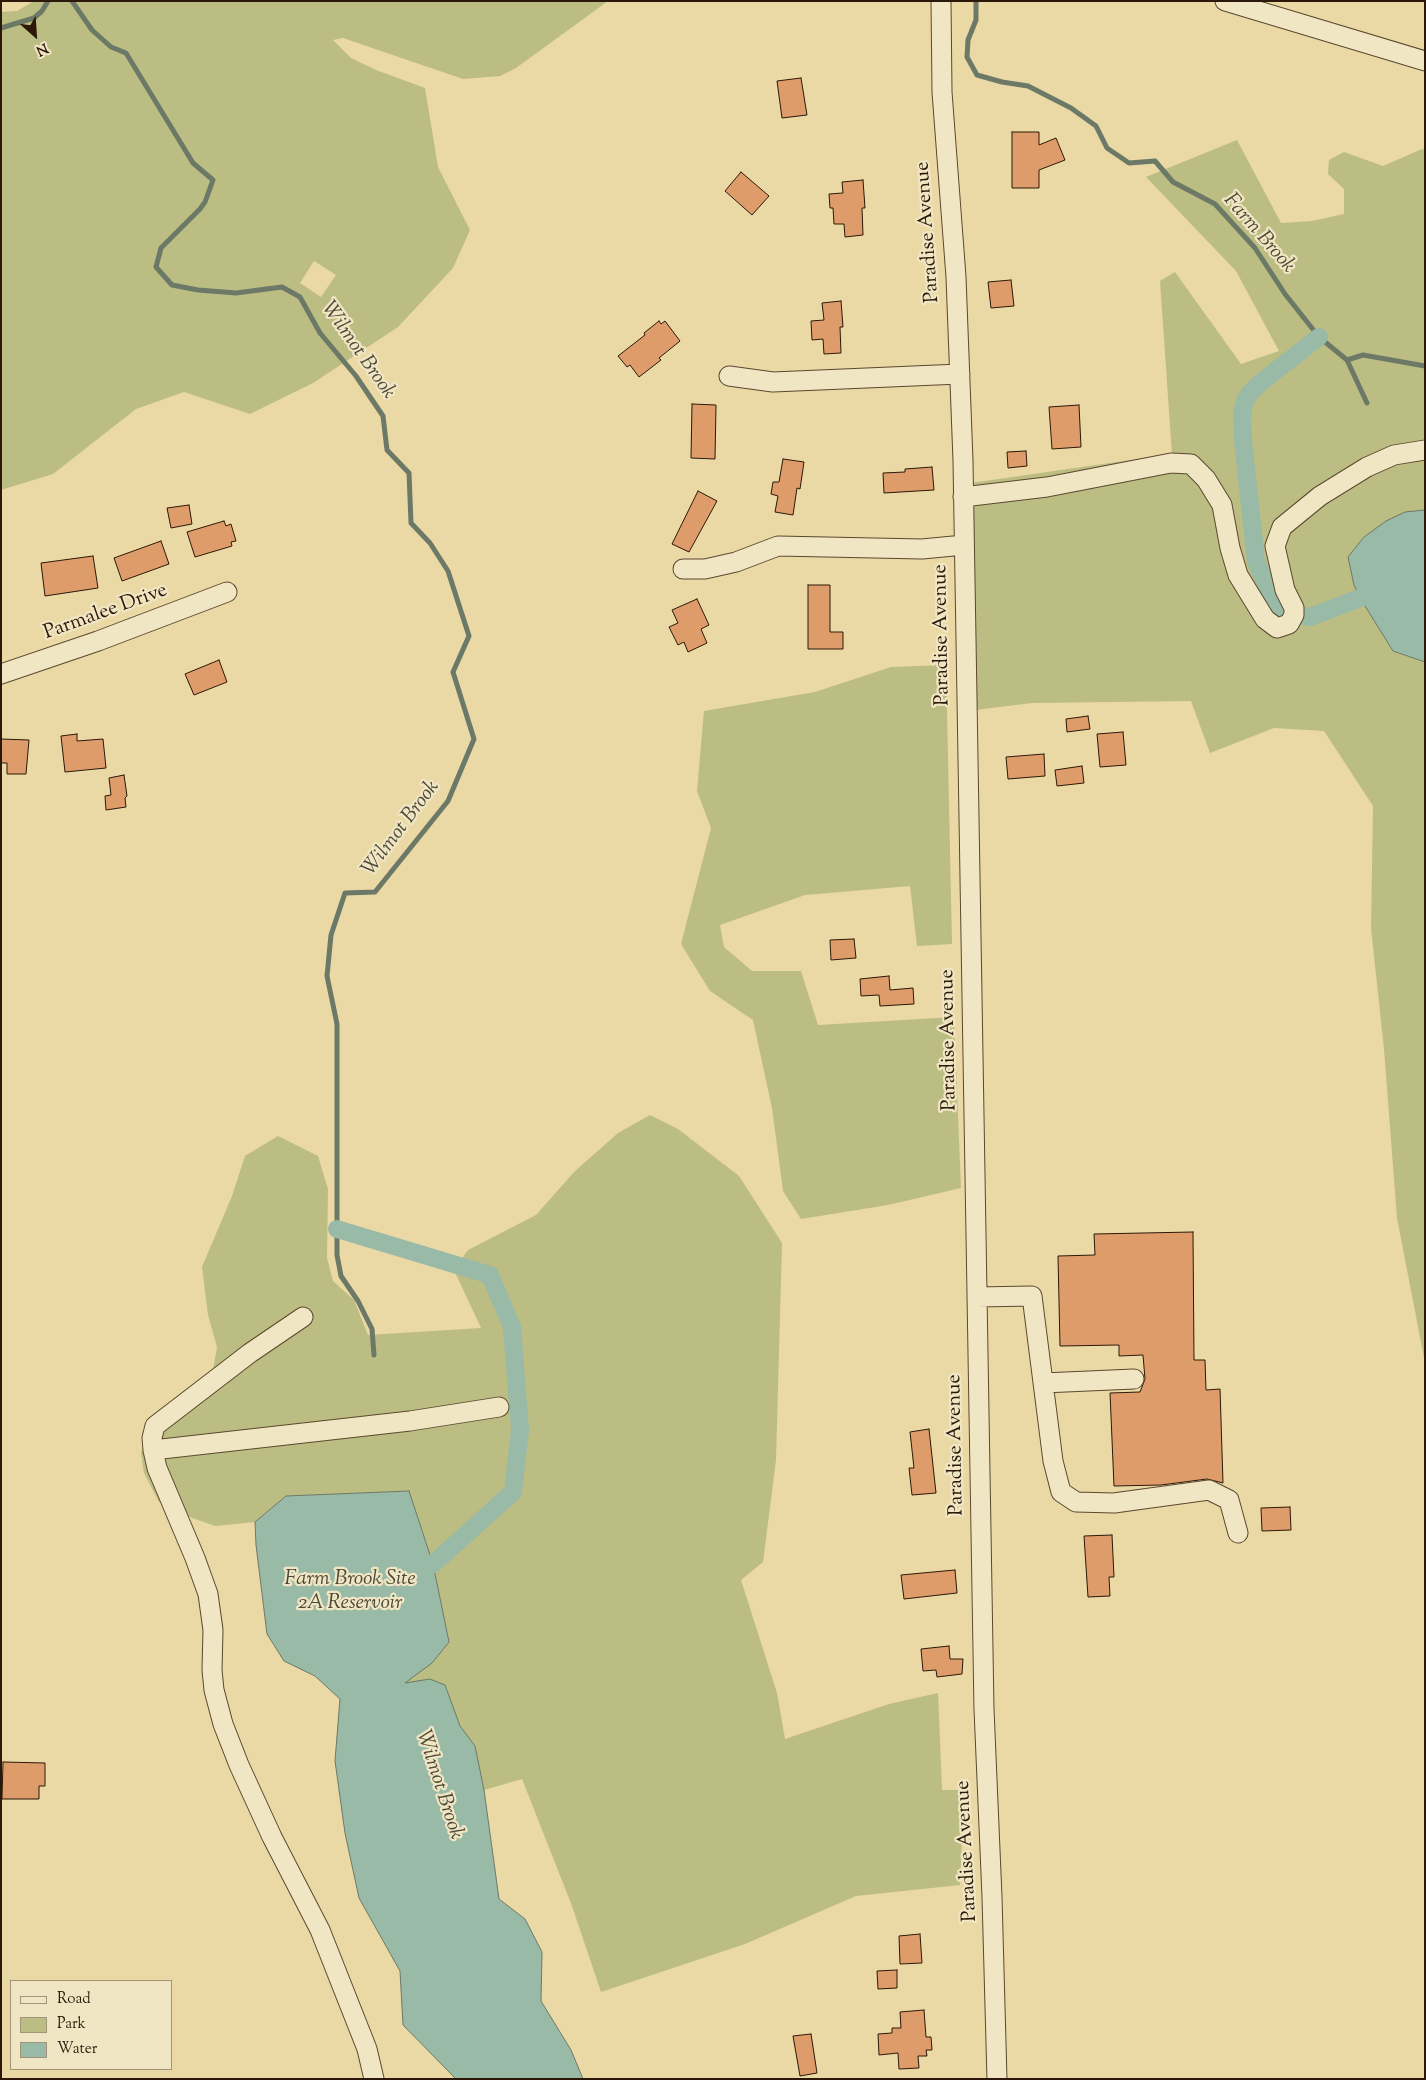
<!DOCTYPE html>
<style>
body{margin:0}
#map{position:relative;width:1426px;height:2080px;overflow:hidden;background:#ead8a5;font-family:"Sorts Mill Goudy",serif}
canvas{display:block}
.frame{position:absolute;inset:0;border:2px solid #2b1808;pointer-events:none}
.legend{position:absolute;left:10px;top:1980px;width:162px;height:90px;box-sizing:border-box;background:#f1e6c4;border:1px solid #a29479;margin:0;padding:6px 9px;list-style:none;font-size:15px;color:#2b1808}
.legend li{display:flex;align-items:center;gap:10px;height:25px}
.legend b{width:25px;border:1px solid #a29479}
.north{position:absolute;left:10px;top:10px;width:50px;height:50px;-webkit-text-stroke:4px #f1e6c4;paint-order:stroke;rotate:154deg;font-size:14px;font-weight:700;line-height:20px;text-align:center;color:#2b1808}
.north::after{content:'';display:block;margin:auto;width:18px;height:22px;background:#2b1808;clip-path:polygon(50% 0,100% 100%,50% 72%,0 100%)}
</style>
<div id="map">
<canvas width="1426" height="2080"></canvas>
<div class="frame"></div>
<ul class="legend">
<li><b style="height:6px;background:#f1e6c4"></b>Road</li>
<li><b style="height:14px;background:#bcbd82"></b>Park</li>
<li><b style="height:14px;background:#98baa7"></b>Water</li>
</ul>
<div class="north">N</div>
</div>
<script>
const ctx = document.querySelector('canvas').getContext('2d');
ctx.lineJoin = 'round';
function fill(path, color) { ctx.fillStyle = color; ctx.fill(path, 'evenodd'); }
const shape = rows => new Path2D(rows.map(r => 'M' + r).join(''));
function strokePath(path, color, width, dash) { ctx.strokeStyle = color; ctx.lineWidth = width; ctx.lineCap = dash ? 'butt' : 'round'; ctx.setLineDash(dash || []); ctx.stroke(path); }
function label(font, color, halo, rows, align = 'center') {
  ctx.font = font + ' "Sorts Mill Goudy",serif'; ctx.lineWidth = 4.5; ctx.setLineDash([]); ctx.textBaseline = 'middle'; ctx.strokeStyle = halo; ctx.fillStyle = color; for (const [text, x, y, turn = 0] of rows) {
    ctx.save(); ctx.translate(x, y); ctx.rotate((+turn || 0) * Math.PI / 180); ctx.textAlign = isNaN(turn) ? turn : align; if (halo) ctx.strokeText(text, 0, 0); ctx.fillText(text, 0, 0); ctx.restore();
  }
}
fill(shape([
 [34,1,608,1,516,68,500,76,463,79,343,38,333,40,351,58,376,70,425,88,438,167,470,230,453,268,398,327,313,383,250,414,184,392,136,409,53,474,1,490,1,12,17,11],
 [314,261,336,275,321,297,300,283],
 [1237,140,1281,223,1312,221,1344,214,1344,189,1328,174,1329,160,1344,152,1383,166,1422,149,1425,150,1425,510,1405,512,1354,585,1393,651,1425,662,1425,1363,1397,1218,1384,1049,1371,928,1373,806,1324,731,1274,728,1210,753,1191,701,1032,703,975,710,971,483,1172,454,1160,281,1175,272,1241,364,1279,351,1236,271,1146,177],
 [946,665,952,944,917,946,910,886,805,895,720,925,724,947,752,971,801,971,818,1025,954,1017,961,1188,888,1205,801,1219,783,1191,772,1108,753,1020,710,991,681,944,711,828,697,791,704,711,815,692,891,667],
 [650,1115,678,1129,739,1176,782,1243,776,1460,763,1562,741,1580,777,1693,785,1739,889,1704,938,1693,942,1790,964,1790,960,1885,856,1896,745,1944,601,1992,572,1906,522,1779,484,1790,475,1746,460,1726,445,1685,404,1683,432,1663,449,1642,433,1564,409,1491,286,1496,255,1522,215,1526,187,1516,159,1502,144,1473,141,1453,146,1436,210,1387,217,1347,208,1315,202,1267,232,1196,245,1156,278,1136,318,1156,328,1189,327,1258,333,1281,354,1300,368,1335,481,1328,454,1270,468,1250,536,1215,575,1171,618,1133]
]), '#bcbd82');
const water = shape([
 [1425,510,1425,662,1393,651,1360,598,1354,585,1348,557,1364,537,1386,521,1405,512,1425,510],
 [409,1491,433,1564,449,1642,432,1663,405,1683,430,1679,445,1685,460,1726,475,1746,484,1790,499,1899,525,1919,542,1952,541,2001,571,2050,583,2079,456,2079,403,2025,400,1971,359,1898,345,1833,335,1761,340,1699,315,1676,284,1661,267,1634,256,1545,255,1522,286,1496,409,1491]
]);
fill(water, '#98baa7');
strokePath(water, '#6c7967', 1);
strokePath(shape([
 [72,1,92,30,111,47,126,53,193,163,213,180,205,202,200,209,161,248,156,267,172,285,198,290,236,293,282,287,300,297,320,333,356,376,383,416,387,450,409,473,411,523,430,543,448,571,469,636,453,672,474,739,448,801,375,892,345,893,331,935,327,976,337,1024,337,1255,341,1276,358,1301,372,1329,374,1355],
 [976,1,976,20,968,40,967,57,977,75,1002,82,1028,86,1071,108,1096,126,1107,148,1129,163,1155,161,1173,182,1215,204,1255,248,1285,294,1319,337,1347,360,1367,403],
 [1,28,34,18,42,11,48,1],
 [1347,360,1363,355,1425,366]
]), '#6c7967', 5);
strokePath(shape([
 [1319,337,1260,383,1250,393,1245,401,1242,413,1243,441,1256,561,1267,587,1279,606,1294,615,1310,617,1360,598],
 [337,1229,490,1275,512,1327,520,1430,513,1492,433,1564,410,1572]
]), '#98baa7', 18);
const building = shape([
 [801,78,807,115,782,118,777,81,801,78],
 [1012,132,1039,132,1039,145,1056,138,1065,160,1039,170,1039,188,1012,188,1012,132],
 [741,172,769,196,752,215,725,191,741,172],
 [863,180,865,208,862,208,863,235,845,237,844,224,834,224,833,208,830,208,829,194,843,193,842,182,863,180],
 [1011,280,1014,306,991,308,988,282,1011,280],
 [841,301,843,327,840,327,841,353,824,354,823,339,812,340,811,321,824,320,822,303,841,301],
 [659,321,661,324,665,321,680,341,659,358,661,360,639,377,630,365,627,367,618,356,645,335,644,333,659,321],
 [692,404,716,405,715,459,691,458,692,404],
 [1079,405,1081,447,1052,449,1049,407,1079,405],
 [1026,451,1027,466,1008,468,1007,452,1026,451],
 [783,459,804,462,800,489,797,488,793,515,775,512,778,496,771,494,773,482,779,482,783,459],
 [932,467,934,490,884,493,883,473,905,472,905,469,932,467],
 [698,491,717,501,689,552,672,544,698,491],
 [189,505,192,524,171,528,167,508,189,505],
 [224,521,226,526,231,524,236,541,231,542,232,546,195,557,187,532,224,521],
 [161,541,169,564,122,581,114,558,161,541],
 [93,556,98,588,45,596,41,563,93,556],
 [808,585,830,585,830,632,843,632,843,649,808,649,808,585],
 [697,599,709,625,701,629,707,643,688,652,684,642,678,645,669,627,678,623,672,610,697,599],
 [219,660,227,682,194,695,185,674,219,660],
 [1088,716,1090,729,1067,732,1066,719,1088,716],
 [1123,732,1126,765,1100,767,1097,734,1123,732],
 [77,734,77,741,103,739,106,768,65,772,61,736,77,734],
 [1,739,29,740,26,774,7,774,7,763,1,763,1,739],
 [1044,754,1045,776,1008,779,1006,757,1044,754],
 [1082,766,1084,783,1057,786,1055,770,1082,766],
 [124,775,127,796,125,798,126,807,106,810,105,796,111,795,109,778,124,775],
 [854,939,856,958,831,960,830,940,854,939],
 [889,976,890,990,913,988,914,1004,880,1006,879,995,861,996,860,979,889,976],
 [1193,1232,1194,1360,1205,1360,1206,1390,1220,1389,1223,1483,1207,1479,1161,1485,1114,1486,1110,1393,1140,1392,1145,1379,1143,1355,1119,1356,1119,1345,1060,1346,1058,1256,1095,1255,1094,1234,1193,1232],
 [929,1429,936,1493,912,1495,909,1468,914,1468,910,1432,929,1429],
 [1290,1507,1291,1530,1262,1531,1261,1508,1290,1507],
 [1112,1535,1114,1577,1109,1577,1110,1596,1088,1597,1084,1536,1112,1535],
 [955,1570,957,1593,904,1599,901,1575,955,1570],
 [949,1646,950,1659,963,1659,962,1674,937,1677,936,1670,923,1671,921,1649,949,1646],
 [3,1762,45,1763,45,1786,39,1786,39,1799,2,1799,3,1762],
 [920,1934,922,1963,900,1964,899,1936,920,1934],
 [897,1970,897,1988,878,1989,877,1971,897,1970],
 [924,2010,926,2037,931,2037,932,2050,926,2050,927,2056,918,2056,919,2068,899,2069,898,2053,879,2055,878,2034,892,2033,892,2028,901,2028,900,2012,924,2010],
 [811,2034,817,2073,800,2076,793,2036,811,2034]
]);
fill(building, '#df9c6b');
strokePath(building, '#2b1808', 1);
const minor = shape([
 [941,1,942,92,956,277,963,461,984,1709,992,1897,997,2079],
 [1225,1,1425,61],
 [729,376,773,382,960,374],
 [963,497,1047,487,1171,463,1191,464,1206,479,1222,505,1230,548,1238,575,1265,619,1277,628,1289,624,1294,615,1294,608,1285,590,1275,546,1282,527,1320,496,1367,467,1394,455,1425,450],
 [683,569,705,569,736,562,778,546,922,549,964,545],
 [1,674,98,641,227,592],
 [977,1297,1032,1296,1053,1461,1061,1492,1076,1502,1114,1503,1209,1490,1229,1500,1238,1533],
 [303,1317,250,1353,155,1426,152,1438,153,1450,157,1468,195,1558,208,1594,213,1630,212,1670,214,1690,223,1724,239,1765,272,1837,320,1930,367,2049,374,2079],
 [1043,1383,1134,1379],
 [153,1450,410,1421,499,1407]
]);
strokePath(minor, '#5b482f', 21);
strokePath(minor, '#f1e6c4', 19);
label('20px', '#2b1808', '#f1e6c4', [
 ["Paradise Avenue",929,232,-94],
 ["Parmalee Drive",106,613,-20],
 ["Paradise Avenue",943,635,-91],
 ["Paradise Avenue",950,1040,-91],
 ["Paradise Avenue",957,1445,-91],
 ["Paradise Avenue",968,1851,-93]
]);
label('italic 21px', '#4c4938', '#f1e6c4', [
 ["Farm Brook",1258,234,49],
 ["Wilmot Brook",357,351,55],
 ["Wilmot Brook",402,829,-53],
 ["Farm Brook Site",350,1580],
 ["2A Reservoir",350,1604],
 ["Wilmot Brook",438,1785,72]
]);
</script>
